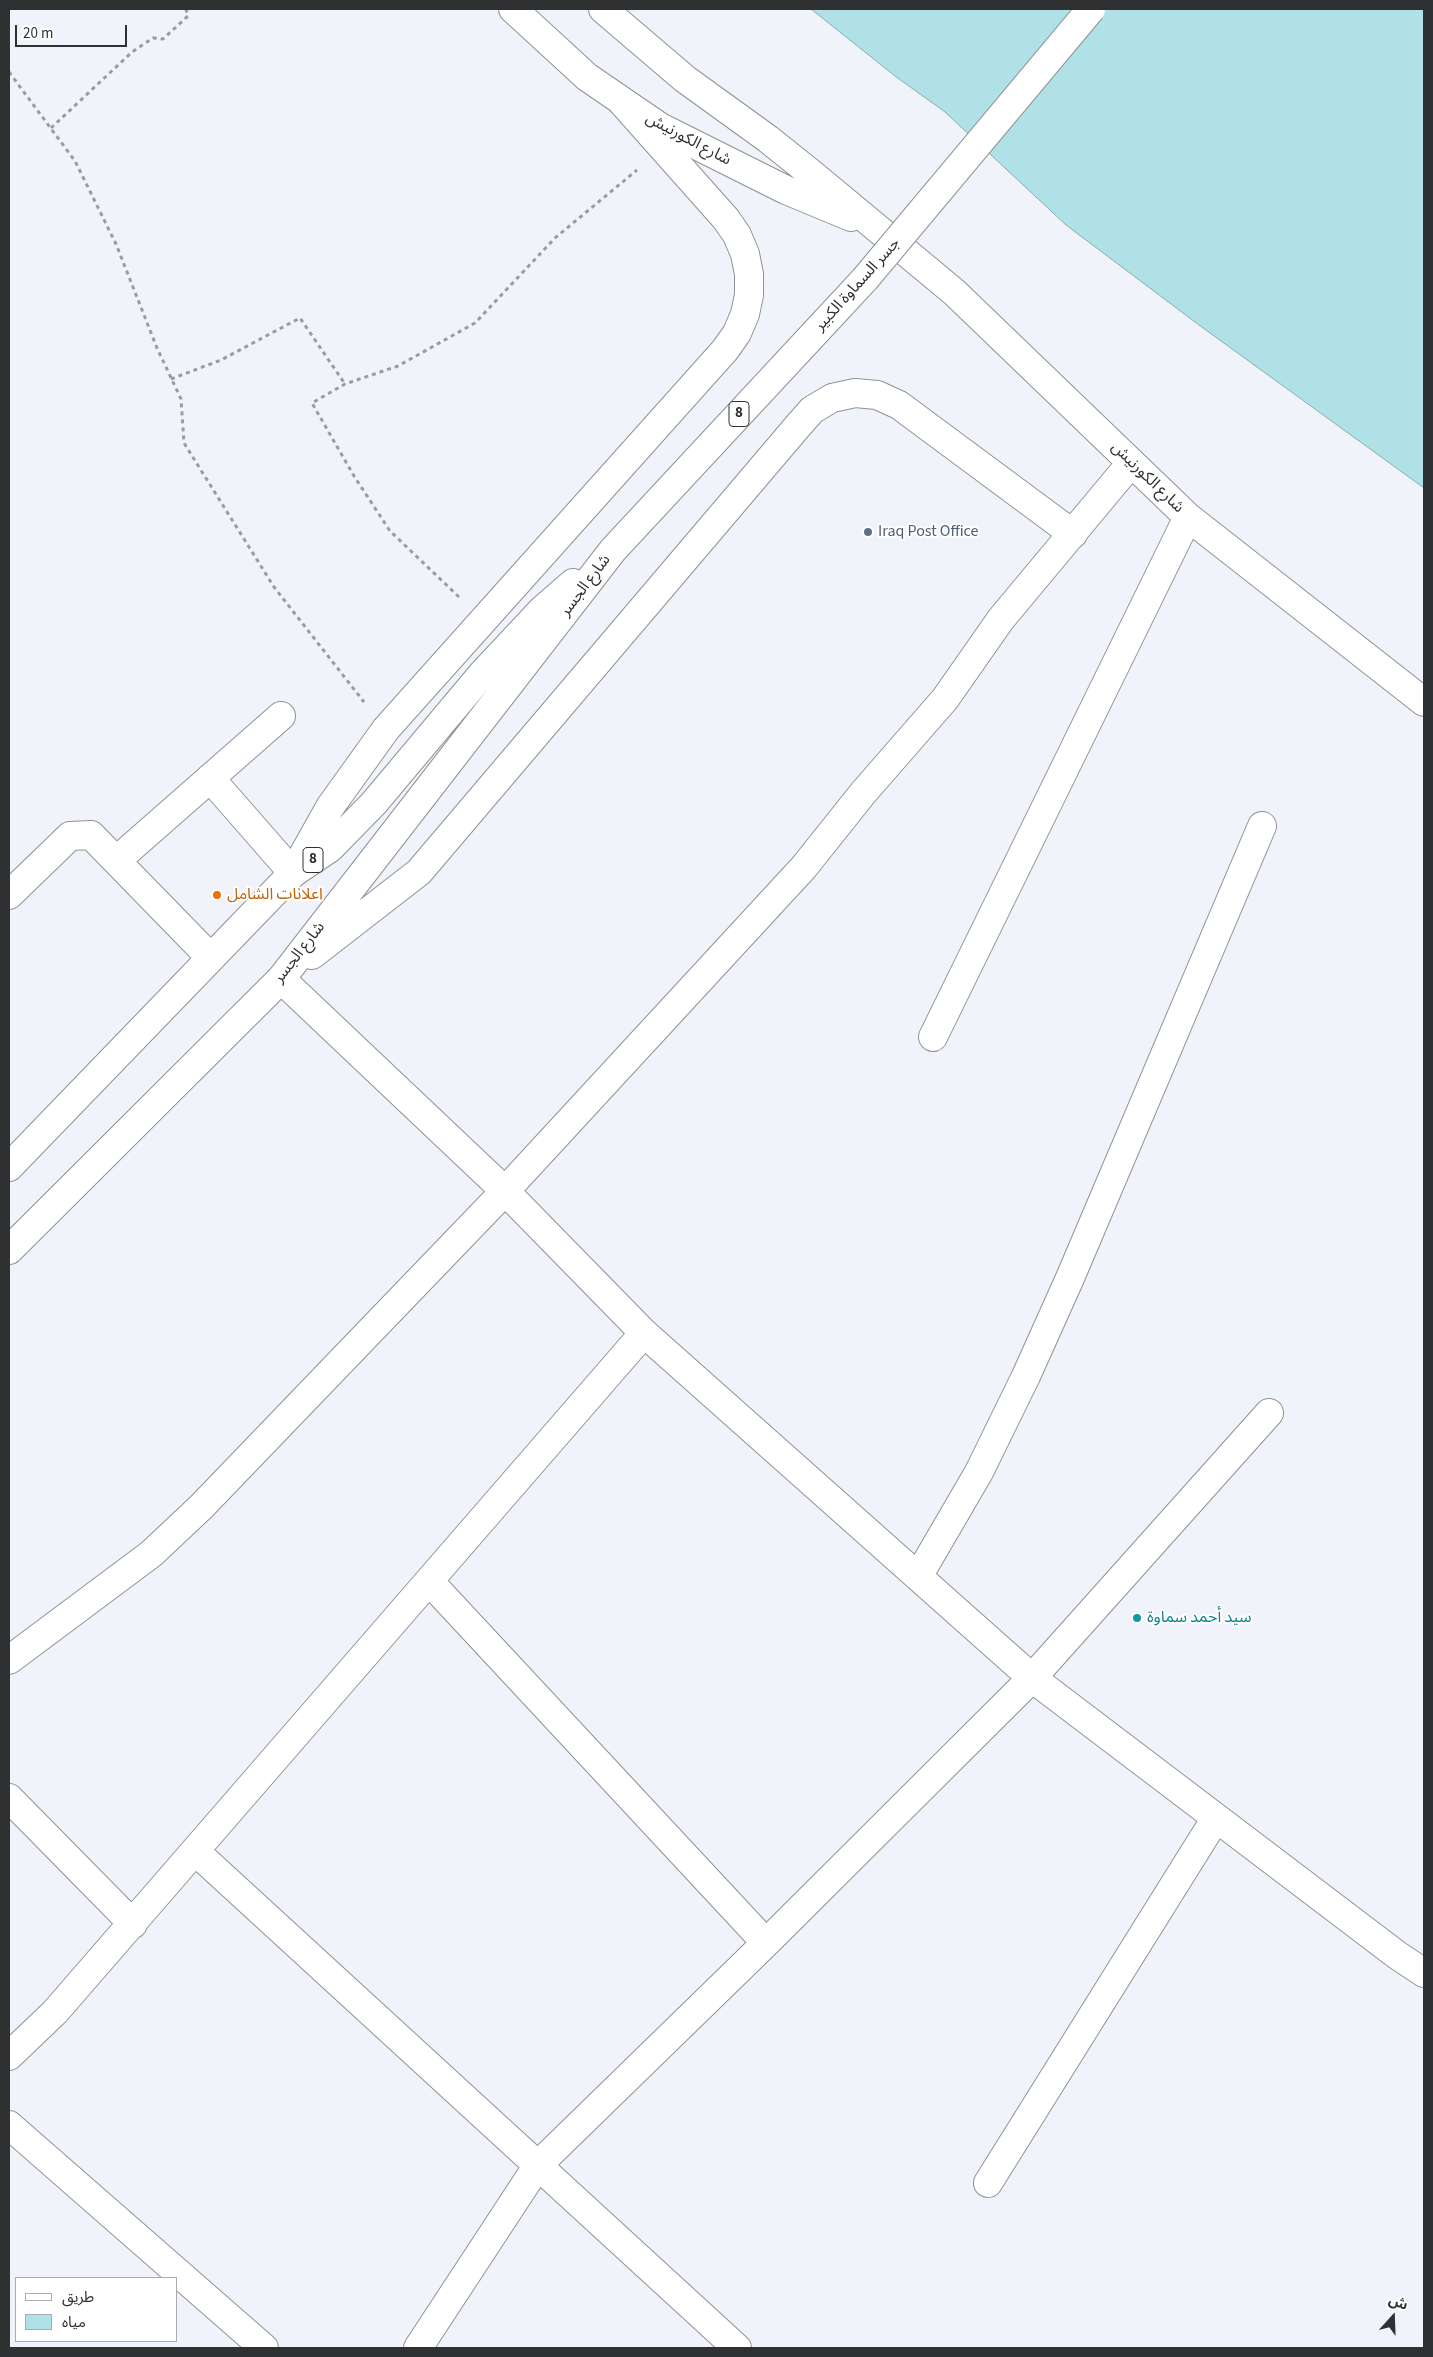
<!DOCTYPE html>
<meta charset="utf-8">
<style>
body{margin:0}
#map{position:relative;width:1433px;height:2357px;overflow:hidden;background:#f0f3f9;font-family:"Source Sans 3","Noto Sans Arabic",sans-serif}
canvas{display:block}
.frame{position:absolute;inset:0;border:10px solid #2f3032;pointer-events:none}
.legend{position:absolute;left:15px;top:2277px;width:162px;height:65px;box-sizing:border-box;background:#fff;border:1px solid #acacad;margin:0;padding:6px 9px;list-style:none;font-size:15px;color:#2f3032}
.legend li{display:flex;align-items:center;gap:10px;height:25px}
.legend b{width:25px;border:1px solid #acacad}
.north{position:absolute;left:1368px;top:2292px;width:50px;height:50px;-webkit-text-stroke:4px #fff;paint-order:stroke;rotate:20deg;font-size:14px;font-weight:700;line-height:20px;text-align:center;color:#2f3032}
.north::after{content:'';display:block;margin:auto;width:18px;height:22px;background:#2f3032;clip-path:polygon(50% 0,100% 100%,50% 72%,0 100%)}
.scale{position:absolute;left:15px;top:25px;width:112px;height:22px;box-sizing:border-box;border:2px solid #2f3032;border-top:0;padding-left:6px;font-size:15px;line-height:18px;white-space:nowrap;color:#2f3032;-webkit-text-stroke:4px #fff;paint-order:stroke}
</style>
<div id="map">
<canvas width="1433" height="2357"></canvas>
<div class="frame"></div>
<ul class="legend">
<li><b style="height:6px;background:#fff"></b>طريق</li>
<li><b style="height:14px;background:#afe1e7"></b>مياه</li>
</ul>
<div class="north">ش</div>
<div class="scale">20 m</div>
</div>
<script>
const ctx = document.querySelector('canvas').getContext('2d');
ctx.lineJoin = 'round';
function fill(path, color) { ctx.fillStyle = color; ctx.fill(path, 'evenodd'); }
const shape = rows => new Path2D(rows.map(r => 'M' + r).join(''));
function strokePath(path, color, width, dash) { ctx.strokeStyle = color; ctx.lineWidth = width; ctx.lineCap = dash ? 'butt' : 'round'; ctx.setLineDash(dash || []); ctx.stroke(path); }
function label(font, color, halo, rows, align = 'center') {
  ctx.font = font + ' "Source Sans 3","Noto Sans Arabic",sans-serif'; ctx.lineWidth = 4; ctx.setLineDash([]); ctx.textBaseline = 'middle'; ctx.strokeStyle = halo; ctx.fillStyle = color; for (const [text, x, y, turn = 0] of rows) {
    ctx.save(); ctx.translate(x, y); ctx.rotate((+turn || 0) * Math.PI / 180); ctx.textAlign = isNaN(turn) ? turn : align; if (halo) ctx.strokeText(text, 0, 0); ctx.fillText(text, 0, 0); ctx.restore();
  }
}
const water = shape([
 [811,9,1424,9,1424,488,1199,325,1066,225,945,112,895,76,811,9]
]);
fill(water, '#afe1e7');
strokePath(water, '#89acb1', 1);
const minor = shape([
 [513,9,587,77,660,127,786,190,851,217],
 [603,9,685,79,768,139,813,175,954,292,1188,517,1424,702],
 [210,778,293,873],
 [117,860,281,716],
 [9,895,70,836,91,835,210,957],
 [281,979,505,1191,644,1333,1032,1678,1397,1955,1424,1973],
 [933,1037,1188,517],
 [919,1575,979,1472,1026,1376,1070,1278,1262,826],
 [429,1581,766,1943],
 [9,1660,151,1554,201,1507,505,1191,804,867,863,793,945,699,1001,619,1131,463],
 [9,1798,133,1924],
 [195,1851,737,2348],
 [9,2056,55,2012,644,1333],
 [9,2125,264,2348],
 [988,2183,1216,1818],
 [418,2348,538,2165,766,1943,1032,1678,1269,1413]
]);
const highway = shape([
 [293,873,330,807,386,729,725,350,737,333,745,314,749,295,749,274,745,254,737,235,726,219,622,102],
 [312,955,419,872,797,427,812,410,832,398,855,393,877,395,899,405,1073,534],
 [9,1167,293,873,330,848,374,803,483,673,542,610,573,583],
 [9,1250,281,979,613,550,865,279]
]);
strokePath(minor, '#8f9297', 30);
strokePath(highway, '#8f9297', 30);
strokePath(shape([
 [9,72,75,161,116,244,157,348,181,399,184,443,274,587,364,702],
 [51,128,132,52,153,38,163,39,188,16,186,9],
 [171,379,221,360,300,318,345,384],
 [459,597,390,531,354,476,312,403,345,384,398,366,475,323,555,238,637,170]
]), '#9a9ca0', 3, [4, 4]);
strokePath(minor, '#fff', 28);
strokePath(highway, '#fff', 28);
const highwayBridge = shape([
 [865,279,1091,9]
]);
strokePath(highwayBridge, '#8f9297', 30, []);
strokePath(highwayBridge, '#fff', 28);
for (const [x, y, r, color] of [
 [868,532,5,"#5c6f8a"],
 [217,895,5,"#e8710a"],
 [1137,1618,5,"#0f9aa8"]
]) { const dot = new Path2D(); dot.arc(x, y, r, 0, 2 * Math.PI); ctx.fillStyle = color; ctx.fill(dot); strokePath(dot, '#fff', 2); }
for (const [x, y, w] of [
 [739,414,20],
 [313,860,20]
]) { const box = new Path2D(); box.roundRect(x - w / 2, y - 12.5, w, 25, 4); ctx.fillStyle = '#fff'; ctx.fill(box); strokePath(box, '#2f3032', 1); }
label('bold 15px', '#2f3032', null, [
 ["8",739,414],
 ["8",313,860]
]);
label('16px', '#2f3032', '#fff', [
 ["شارع الكورنيش",688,140,28],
 ["جسر السماوة الكبير",858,285,-48],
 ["شارع الكورنيش",1147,478,44],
 ["شارع الجسر",586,586,-53],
 ["شارع الجسر",300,953,-52]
]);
label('16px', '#4e5e75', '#fff', [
 ["Iraq Post Office",878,532]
], 'left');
label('16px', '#c56008', '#fff', [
 ["اعلانات الشامل",227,895]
], 'left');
label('16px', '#0d838f', '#fff', [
 ["سيد أحمد سماوة",1147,1618]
], 'left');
</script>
